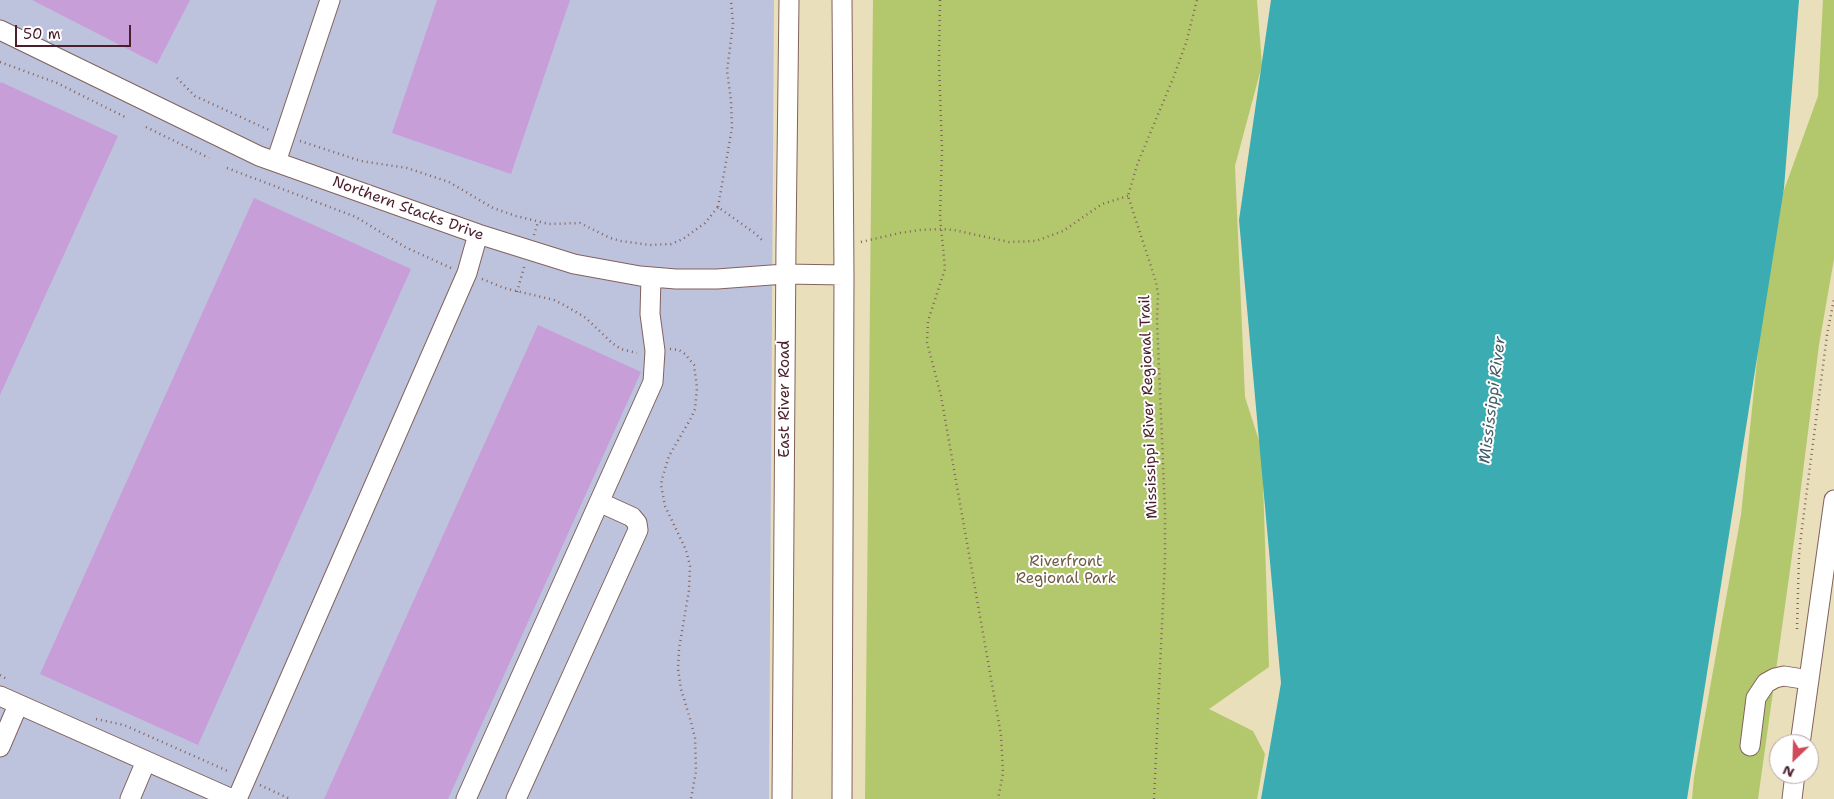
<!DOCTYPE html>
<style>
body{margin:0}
#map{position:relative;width:1834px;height:799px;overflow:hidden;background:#e9dfbb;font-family:"Shantell Sans",sans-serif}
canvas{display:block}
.north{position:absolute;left:1769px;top:734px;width:50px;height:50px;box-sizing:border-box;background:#fff;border:1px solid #b7a5aa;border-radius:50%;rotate:204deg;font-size:14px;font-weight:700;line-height:20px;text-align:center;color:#4a1f2b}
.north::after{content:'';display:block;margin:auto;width:18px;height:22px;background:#d1495b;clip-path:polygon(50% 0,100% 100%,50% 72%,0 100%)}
.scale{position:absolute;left:15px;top:25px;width:116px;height:22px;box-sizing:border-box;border:2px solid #4a1f2b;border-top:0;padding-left:6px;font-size:15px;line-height:18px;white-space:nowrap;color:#4a1f2b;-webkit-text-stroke:4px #fff;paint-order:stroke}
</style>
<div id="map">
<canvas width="1834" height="799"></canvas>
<div class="north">N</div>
<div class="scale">50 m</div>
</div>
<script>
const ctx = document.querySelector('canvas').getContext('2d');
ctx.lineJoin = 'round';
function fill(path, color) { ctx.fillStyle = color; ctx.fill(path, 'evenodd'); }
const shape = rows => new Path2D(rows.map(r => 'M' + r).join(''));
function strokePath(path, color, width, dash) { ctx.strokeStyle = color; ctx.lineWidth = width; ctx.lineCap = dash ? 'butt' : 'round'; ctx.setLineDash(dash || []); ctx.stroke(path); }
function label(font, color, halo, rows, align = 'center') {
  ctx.font = font + ' "Shantell Sans",sans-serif'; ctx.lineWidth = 4; ctx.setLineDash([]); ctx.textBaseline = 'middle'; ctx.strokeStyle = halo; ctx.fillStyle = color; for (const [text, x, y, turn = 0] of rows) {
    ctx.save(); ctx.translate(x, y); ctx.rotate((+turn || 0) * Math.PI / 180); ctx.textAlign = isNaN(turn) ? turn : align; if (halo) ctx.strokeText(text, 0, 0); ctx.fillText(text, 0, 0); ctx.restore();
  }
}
fill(shape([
 [0,0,774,0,769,799,0,799]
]), '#bec3dd');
fill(shape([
 [873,0,1257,0,1262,65,1235,166,1245,397,1262,450,1269,667,1209,709,1253,731,1265,754,1257,799,865,799],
 [1823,0,1834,0,1834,259,1819,345,1796,527,1758,799,1692,799,1694,777,1741,515,1771,226,1818,96]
]), '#b3c86c');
fill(shape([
 [1271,0,1799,0,1784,188,1687,799,1261,799,1281,683,1239,220]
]), '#3aacb2');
fill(shape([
 [32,0,190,0,157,64],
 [437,0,570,0,511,174,392,133],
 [1,82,118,136,0,395,0,84],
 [254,198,411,269,198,745,40,674],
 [538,325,641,372,448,799,324,799]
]), '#c79ed8');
const minor = shape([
 [842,0,844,275,842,799],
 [0,30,259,156,478,234,574,264,640,276,676,279,717,279,785,274,844,275],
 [276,162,330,0],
 [0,696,232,799],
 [1800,744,1834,500],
 [1750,746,1756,698,1766,683,1775,678,1784,676,1809,680],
 [0,747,18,705],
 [130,799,146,761],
 [237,799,467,273,478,234],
 [466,799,653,382,655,351,650,314,651,277],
 [516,799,638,530,637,523,632,517,599,502],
 [782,799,786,242,789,0],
 [1792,799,1795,774]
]);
strokePath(minor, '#82625d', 21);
strokePath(shape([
 [940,0,939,62,942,150,940,216,945,269,928,321,927,342,941,396,1001,735,1003,773,998,799],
 [0,62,57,83,127,118],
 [177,78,195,96,269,130],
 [146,127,209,158],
 [300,141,361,161,407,168,449,182,493,208,516,216,549,224,580,223,610,238,621,241,650,245,671,244,683,239,705,223,718,207,756,234,763,241],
 [227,168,356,217,405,247,451,268],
 [718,207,732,128,731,100,727,71,733,24,731,0],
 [534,235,538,222],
 [861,242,900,233,920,230,941,229,954,230,1009,242,1036,241,1063,231,1102,204,1128,196],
 [482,279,504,288,554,300,566,306,586,318,612,343,621,349,637,353],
 [517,292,524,267],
 [670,349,679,350,685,354,694,365,697,388,695,409,691,418,669,456,662,479,661,485,665,506,686,550,690,566,689,590,679,649,678,669,681,689,691,722,695,738,696,771,691,799],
 [1797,629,1799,555,1802,528,1827,335,1834,299],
 [0,675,7,679],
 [96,719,124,725,230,772],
 [260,785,290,799],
 [1154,799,1165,559,1165,511,1157,320,1158,294,1156,282,1128,196,1137,165,1174,76,1186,43,1197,0]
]), '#82625d', 2.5, [1, 4]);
strokePath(minor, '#fff', 19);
label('15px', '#4a1f2b', '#fff', [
 ["Northern Stacks Drive",408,209,20],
 ["East River Road",785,399,-90],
 ["Mississippi River Regional Trail",1149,407,-92]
]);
label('15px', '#6f5a42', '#fff', [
 ["Riverfront",1066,562],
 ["Regional Park",1066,579]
]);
label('italic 16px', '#435e68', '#fff', [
 ["Mississippi River",1493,400,-83]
]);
</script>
